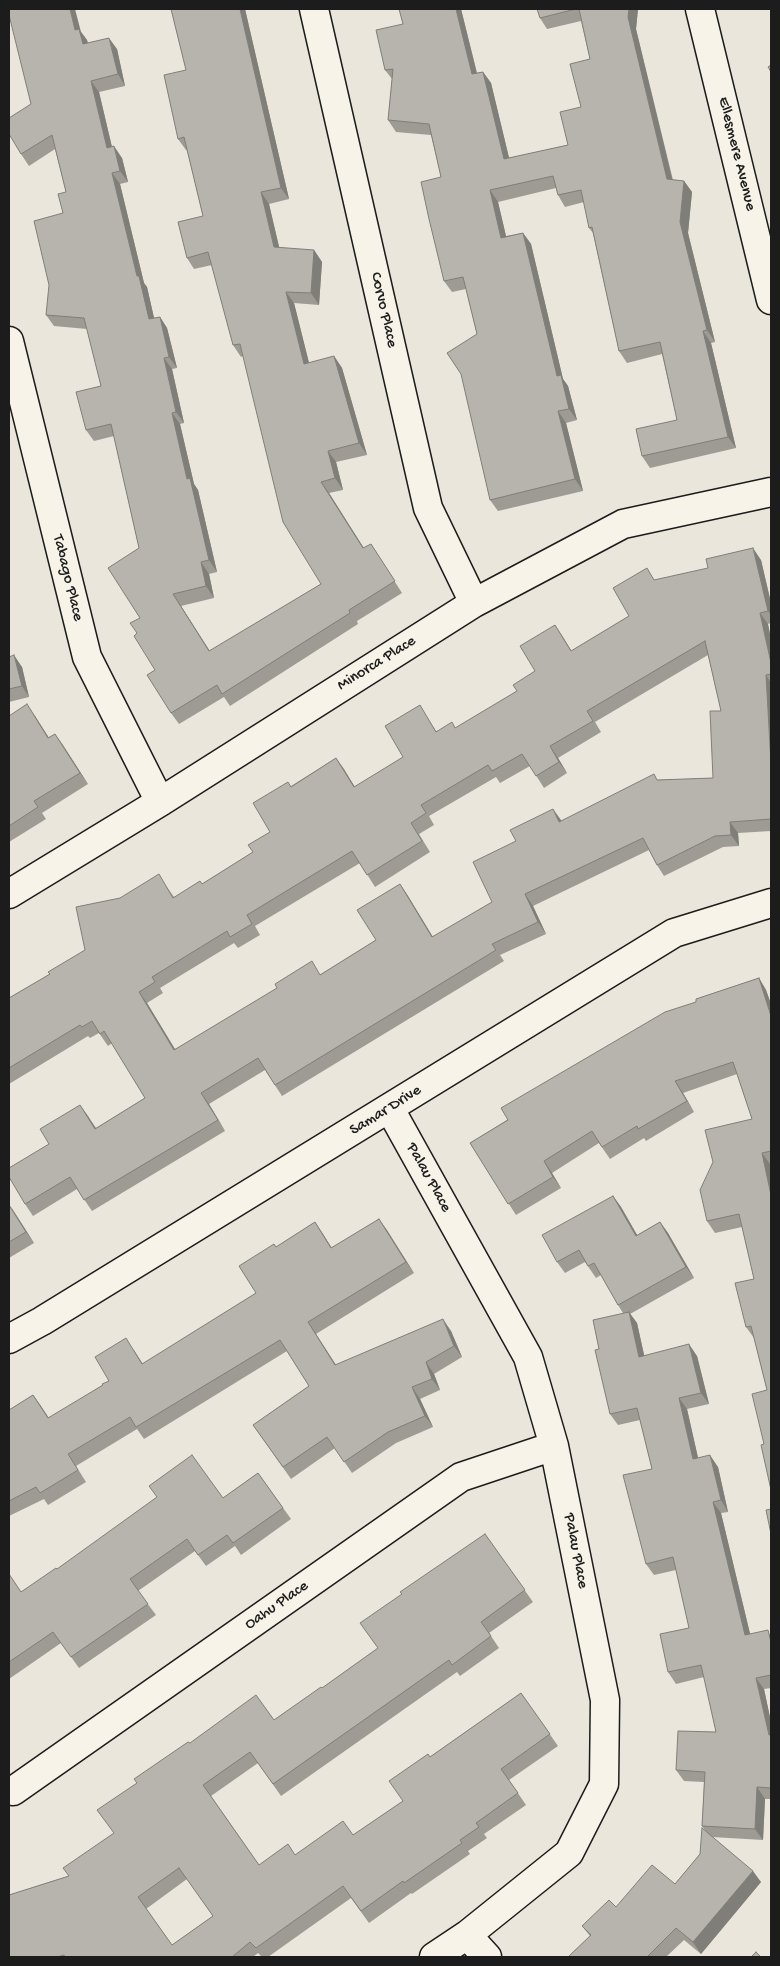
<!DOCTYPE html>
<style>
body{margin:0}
#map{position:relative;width:780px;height:1966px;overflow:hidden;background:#eae6dc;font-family:"Gochi Hand",sans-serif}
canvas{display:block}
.frame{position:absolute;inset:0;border:10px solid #1c1c1c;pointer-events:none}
</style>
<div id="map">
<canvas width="780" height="1966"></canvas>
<div class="frame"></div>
</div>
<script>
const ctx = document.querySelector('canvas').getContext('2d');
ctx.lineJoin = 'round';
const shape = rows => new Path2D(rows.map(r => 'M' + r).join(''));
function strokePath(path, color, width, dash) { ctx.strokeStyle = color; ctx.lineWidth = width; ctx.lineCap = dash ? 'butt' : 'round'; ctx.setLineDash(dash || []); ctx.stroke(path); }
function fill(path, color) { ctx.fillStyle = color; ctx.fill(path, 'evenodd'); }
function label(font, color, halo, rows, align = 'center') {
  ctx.font = font + ' "Gochi Hand",sans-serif'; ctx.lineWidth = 4; ctx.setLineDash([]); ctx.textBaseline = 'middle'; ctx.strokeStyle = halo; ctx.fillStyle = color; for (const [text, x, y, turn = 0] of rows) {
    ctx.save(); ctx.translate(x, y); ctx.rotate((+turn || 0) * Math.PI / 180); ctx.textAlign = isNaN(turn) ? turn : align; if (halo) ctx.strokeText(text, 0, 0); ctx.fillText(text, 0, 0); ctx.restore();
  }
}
const minor = shape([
 [314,9,428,508,474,603],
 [700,9,771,300],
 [9,341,87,657,160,802],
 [9,894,160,802,474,603,623,524,771,492],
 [390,1109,528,1357,554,1446,605,1700,604,1784,569,1853,467,1935,434,1957],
 [9,1339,42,1321,674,933,771,903],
 [13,1791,461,1477,554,1446],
 [467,1935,487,1957]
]);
strokePath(minor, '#1c1c1c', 31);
strokePath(minor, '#f7f3e8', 28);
fill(shape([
 [171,9,245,9,289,199,269,204,279,248,314,250,322,262,319,305,294,303,309,363,334,356,342,368,367,455,336,462,343,490,329,493,364,548,371,544,402,593,357,621,358,624,230,706,224,697,179,724,171,713,155,670,137,633,140,618,139,548,114,436,94,441,86,430,101,386,87,329,54,326,46,315,66,192,55,149,29,166,21,154,31,104,81,32,87,40,88,43,117,49,125,86,99,92,112,147,122,158,128,182,120,184,144,283,147,287,154,318,160,317,167,328,177,368,172,369,184,423,180,424,194,484,198,490,217,572,209,574,214,598,181,606,210,651,321,584,243,356,241,357,233,345,212,265,194,269,187,258,203,216,187,150,186,150,178,139,186,70],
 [399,9,461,9,477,73,483,72,491,83,509,158,568,145,581,107,590,59,581,21,547,29,540,18,537,9,638,9,636,29,673,180,684,181,692,192,688,233,715,342,711,343,736,448,650,468,642,456,677,420,662,354,627,363,619,351,593,233,589,228,584,202,565,207,558,195,556,188,498,202,506,236,523,233,531,244,563,379,568,386,577,420,566,423,583,491,498,511,490,500,477,334,466,289,452,292,444,281,441,177,431,135,396,132,388,120,392,79,385,70,403,24],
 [761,560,771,603,771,623,768,624,771,639,771,831,738,833,739,846,723,847,664,876,657,865,649,850,533,906,546,934,500,955,504,961,282,1096,265,1070,209,1104,225,1131,92,1211,77,1189,33,1216,25,1204,49,1144,80,1105,96,1128,145,1098,112,1043,108,1046,99,1033,90,1038,88,1036,9,1084,9,998,50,974,85,950,120,898,166,886,174,897,202,884,253,852,270,832,291,786,336,758,355,787,403,757,427,717,436,731,456,728,517,691,535,671,555,625,571,651,629,616,655,580],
 [708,655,721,711,713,778,658,780,561,821,492,902,433,937,408,896,400,884,376,940,321,974,175,1049,147,1003,163,993,160,988,234,943,238,948,260,935,255,926,360,863,375,887,430,852,419,834,434,825,429,816,496,777,500,783,530,766,544,788,567,773,558,758,601,732,595,722],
 [9,657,22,667,29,697,9,702],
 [9,716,35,716,49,738,55,734,88,784,42,813,46,819,9,842],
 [759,978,766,990,771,1004,771,1164,770,1164,771,1490,764,1444,767,1390,754,1338,746,1327,754,1279,742,1227,715,1233,707,1221,752,1119,737,1074,683,1093,694,1112,646,1141,644,1138,610,1159,599,1143,552,1173,561,1188,516,1215,470,1143,696,1002],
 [613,1196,621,1207,637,1235,660,1222,668,1233,694,1278,630,1314,637,1323,644,1355,697,1356,709,1404,687,1409,698,1458,718,1467,728,1512,721,1513,750,1634,771,1634,771,1688,764,1689,771,1722,771,1799,765,1799,763,1840,712,1837,761,1882,701,1954,684,1940,666,1957,568,1957,590,1936,582,1926,616,1907,675,1884,700,1854,706,1832,702,1826,704,1782,684,1781,676,1770,716,1732,704,1677,676,1684,668,1672,689,1628,676,1570,654,1575,646,1564,652,1469,640,1420,618,1425,610,1414,599,1349,623,1313,618,1305,601,1275,596,1278,585,1262,565,1273,557,1262],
 [9,1205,13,1210,34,1243,9,1258],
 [379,1219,414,1273,316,1334,336,1365,451,1331,462,1357,434,1374,440,1390,420,1399,433,1427,396,1443,352,1473,335,1448,291,1479,253,1425,309,1386,287,1351,144,1439,137,1429,76,1466,86,1482,48,1505,44,1499,9,1516,9,1410,33,1395,49,1418,103,1385,109,1381,134,1350,143,1364,256,1293,276,1247,315,1222,332,1248],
 [258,1473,291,1519,241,1555,235,1546,206,1566,195,1551,138,1591,156,1615,79,1668,61,1643,9,1679,9,1574,21,1592,57,1569,223,1498],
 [485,1534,533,1602,489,1633,499,1648,460,1676,457,1672,281,1796,258,1763,211,1796,259,1865,295,1855,353,1835,403,1801,430,1757,521,1693,558,1746,509,1780,526,1805,484,1834,487,1838,468,1851,470,1854,412,1894,411,1893,369,1923,351,1898,268,1957,262,1957,258,1953,253,1957,9,1957,9,1895,69,1876,114,1833,137,1783,190,1743,274,1720,322,1688,378,1648],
 [187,1879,213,1916,172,1945,146,1909]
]), '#9d9b94');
fill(shape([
 [70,9,75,9,81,32,87,40,91,56,83,44,75,30],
 [240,9,245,9,289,199,281,188],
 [456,9,461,9,480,86,472,74],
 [629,9,638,9,636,29,675,191,667,179,628,17],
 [109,38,117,49,125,86,118,74],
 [483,72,491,83,512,170,504,159],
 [91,81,99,92,115,160,107,148],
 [114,146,122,158,128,182,120,171],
 [112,173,120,184,144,283,147,287,157,331,149,319,137,276],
 [684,181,692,192,688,233,715,342,707,330,680,222],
 [490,190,498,202,509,249,501,238],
 [261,192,269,204,282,259,274,247],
 [523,233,531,244,563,379,568,386,577,420,569,409,557,376],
 [314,250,322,262,319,305,311,293],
 [286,292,294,303,312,375,304,364],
 [160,317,167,328,177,368,169,357],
 [703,331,711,343,736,448,728,437],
 [334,356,342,368,367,455,359,443],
 [164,358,172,369,184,423,176,412],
 [558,411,566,423,583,491,575,479],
 [172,413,180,424,194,484,198,490,217,572,209,560,187,479],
 [328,451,336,462,343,490,335,478],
 [321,482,329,493,371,560,363,548],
 [753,548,761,560,771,603,771,616,768,611],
 [201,562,209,574,214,598,206,586],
 [173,594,181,606,217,663,209,651],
 [760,613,768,624,771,639,771,663],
 [555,625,563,637,579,663,571,651],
 [14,655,22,667,29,697,22,686],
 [766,675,771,683,771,763],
 [27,704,35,716,56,749,48,738],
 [55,734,63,745,88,784,80,773],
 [550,746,558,758,567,773,559,762],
 [336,758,344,769,362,799,354,787],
 [553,809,561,820,567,833,559,822],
 [730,822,738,833,739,846,731,835],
 [400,884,408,896,440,949,432,937],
 [525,894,533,906,546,934,538,922],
 [759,978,766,990,771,1004,771,1016],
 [139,992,147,1003,182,1061,174,1050],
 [675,1081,683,1093,694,1112,687,1101],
 [201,1093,209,1104,225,1131,218,1120],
 [80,1105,88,1116,103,1140,95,1129],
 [762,1153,770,1164,771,1171,771,1195],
 [544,1161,552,1173,561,1188,553,1177],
 [613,1196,621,1207,644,1247,636,1236],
 [9,1204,13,1210,34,1243,26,1232],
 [379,1219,387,1230,414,1273,406,1262],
 [315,1222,323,1234,339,1260,331,1248],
 [660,1222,668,1233,694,1278,686,1267],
 [629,1312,637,1323,647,1368,639,1357],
 [443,1319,451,1331,462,1357,454,1346],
 [308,1322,316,1334,343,1376,335,1365],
 [689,1344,697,1356,709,1404,701,1393],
 [426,1362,434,1374,440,1390,432,1379],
 [412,1387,420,1399,433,1427,425,1416],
 [33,1395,41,1406,56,1430,48,1418],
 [679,1398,687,1409,701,1471,693,1459],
 [710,1455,718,1467,728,1512,721,1500],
 [713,1502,721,1513,753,1646,745,1635],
 [756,1678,764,1689,771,1722,771,1738,769,1735],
 [757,1787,765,1799,763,1840,755,1829],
 [753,1871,761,1882,701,1954,693,1942]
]), '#7f7e78');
const building = shape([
 [9,9,70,9,75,30,79,29,83,44,109,38,118,74,91,81,107,148,114,146,120,171,112,173,137,276,139,276,149,319,160,317,169,357,164,358,176,412,172,413,187,479,190,478,209,560,201,562,206,586,173,594,209,651,321,584,283,522,240,344,233,345,208,252,187,258,178,222,203,216,184,137,178,139,164,75,186,70,171,9,240,9,281,188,261,192,274,247,314,250,311,293,286,292,304,364,334,356,359,443,328,451,335,478,321,482,363,548,371,544,395,581,349,610,350,613,222,694,217,685,171,713,147,675,155,670,134,636,137,633,130,623,140,618,108,568,139,548,111,424,86,430,76,392,101,386,84,318,46,315,49,285,34,221,63,213,58,194,66,192,52,135,21,154,9,134,9,118,31,104,9,15,9,9],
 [399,9,456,9,472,74,483,72,504,159,568,145,560,112,581,107,570,64,590,59,579,9,629,9,628,17,667,179,684,181,680,222,707,330,703,331,728,437,642,456,636,429,677,420,660,342,619,351,592,227,589,228,581,190,558,195,553,176,490,190,501,238,523,233,557,376,561,375,569,409,558,411,575,479,490,500,461,374,447,353,477,334,463,277,444,281,429,219,421,182,441,177,429,124,388,120,393,69,385,70,376,30,403,24,399,9],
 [537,9,576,9,540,18,537,9],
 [771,65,771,72,768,67,771,65],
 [753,548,768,611,760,613,771,663,771,674,766,675,771,763,771,819,730,822,731,835,715,836,657,865,643,838,525,894,538,922,492,944,496,950,275,1085,258,1058,201,1093,218,1120,84,1200,70,1177,25,1204,9,1177,9,1168,49,1144,40,1129,80,1105,95,1129,145,1098,104,1031,100,1034,92,1021,82,1027,80,1025,9,1068,9,998,50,974,48,972,85,950,76,907,120,898,159,874,173,898,200,881,202,884,253,852,248,845,270,832,253,803,288,782,291,787,336,758,354,787,403,757,385,726,420,705,436,732,452,722,455,728,517,691,513,685,535,671,520,646,555,625,571,651,629,616,613,588,647,568,654,580,708,568,706,559,753,548],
 [705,641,721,711,710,711,713,778,657,780,654,774,559,822,553,809,510,830,516,841,473,862,492,902,432,937,400,884,357,910,376,940,320,975,312,961,275,984,277,988,174,1050,139,992,155,982,152,977,227,931,230,937,252,924,247,915,352,851,367,875,422,841,411,823,426,813,421,805,488,765,492,771,522,754,536,776,559,762,550,746,593,721,587,711,705,641],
 [14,655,22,686,9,689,9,657,14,655],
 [27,704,48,738,55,734,80,773,34,801,38,807,9,826,9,716,27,704],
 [759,978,771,1016,771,1151,762,1153,771,1195,771,1490,761,1445,764,1444,752,1394,767,1390,751,1326,746,1327,735,1283,754,1279,739,1214,707,1221,700,1190,713,1162,705,1130,752,1119,733,1062,675,1081,687,1101,638,1129,637,1126,602,1147,592,1131,544,1161,553,1177,508,1204,470,1143,508,1120,501,1108,665,1012,696,1002,696,999,759,978],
 [613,1196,636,1236,660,1222,686,1267,618,1305,594,1263,588,1266,579,1250,557,1262,542,1235,613,1196],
 [9,1205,26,1232,9,1242,9,1205],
 [379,1219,406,1262,308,1322,335,1365,443,1319,454,1346,426,1362,432,1379,412,1387,425,1416,388,1432,344,1462,327,1437,283,1467,253,1425,309,1386,280,1340,136,1427,130,1417,68,1454,78,1470,40,1493,36,1487,9,1501,9,1410,33,1395,48,1418,103,1385,102,1384,109,1381,95,1357,126,1338,142,1364,256,1293,239,1266,274,1244,276,1247,315,1222,331,1248,379,1219],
 [629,1312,639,1357,689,1344,701,1393,679,1398,693,1459,710,1455,721,1500,713,1502,745,1635,768,1630,771,1642,771,1675,756,1678,769,1735,771,1735,771,1788,757,1787,755,1829,702,1826,705,1772,676,1770,678,1731,716,1732,701,1665,668,1672,660,1634,689,1628,673,1557,646,1564,623,1475,652,1469,637,1408,610,1414,595,1350,599,1349,593,1320,629,1312],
 [192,1455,223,1498,258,1473,283,1508,233,1543,227,1535,198,1555,187,1539,130,1579,148,1604,71,1657,53,1632,9,1662,9,1574,21,1592,56,1568,57,1569,157,1497,149,1486,192,1455],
 [771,1509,771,1534,766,1510,771,1509],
 [485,1534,525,1590,481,1622,491,1636,452,1665,449,1660,273,1784,250,1752,203,1785,259,1865,288,1844,295,1855,343,1821,353,1835,403,1801,389,1781,428,1754,430,1757,521,1693,550,1734,501,1769,518,1793,476,1823,479,1827,460,1840,462,1843,404,1883,403,1881,361,1911,343,1886,256,1948,250,1942,232,1957,65,1957,64,1955,57,1957,10,1957,9,1954,9,1895,69,1876,63,1868,114,1833,97,1810,137,1783,134,1779,188,1742,190,1743,256,1695,274,1720,321,1687,322,1688,378,1648,360,1623,402,1594,400,1592,485,1534],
 [179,1868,213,1916,172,1945,138,1897,179,1868],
 [702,1828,753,1871,693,1942,676,1928,647,1957,568,1957,591,1935,582,1926,609,1900,616,1907,652,1865,675,1884,700,1854,702,1828],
 [756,1952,761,1957,751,1957,756,1952]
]);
fill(building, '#b6b4ac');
strokePath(building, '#7f7e78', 1);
label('16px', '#1c1c1c', '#f7f3e8', [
 ["Ellesmere Avenue",736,154,76],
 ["Corvo Place",383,310,77],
 ["Tabago Place",67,578,76],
 ["Minorca Place",377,664,-32],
 ["Samar Drive",386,1111,-32],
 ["Palau Place",428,1178,61],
 ["Palau Place",575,1551,79],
 ["Oahu Place",277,1606,-35]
]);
</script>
